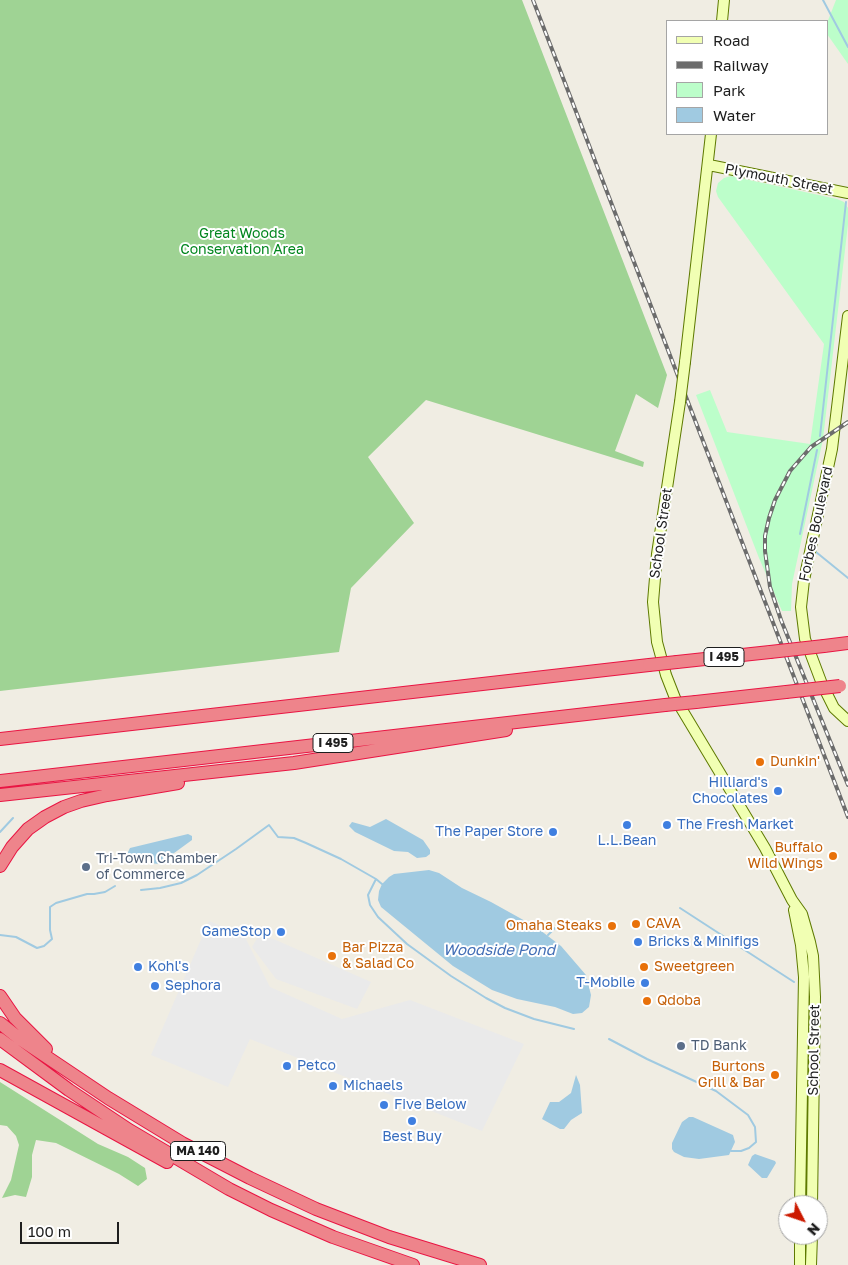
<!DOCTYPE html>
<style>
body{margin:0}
#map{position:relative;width:848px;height:1265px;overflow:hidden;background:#f0ede3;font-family:"Golos Text",sans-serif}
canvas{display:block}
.legend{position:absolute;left:666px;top:20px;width:162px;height:115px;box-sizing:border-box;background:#fff;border:1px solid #a5a5a5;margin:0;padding:6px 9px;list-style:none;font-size:15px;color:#1e1e1e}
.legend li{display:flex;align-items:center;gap:10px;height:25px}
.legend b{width:25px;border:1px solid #a5a5a5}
.north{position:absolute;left:778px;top:1195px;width:50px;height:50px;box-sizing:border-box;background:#fff;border:1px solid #a5a5a5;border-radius:50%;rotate:131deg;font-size:14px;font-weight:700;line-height:20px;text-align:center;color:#1e1e1e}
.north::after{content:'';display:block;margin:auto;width:18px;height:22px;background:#cc1a00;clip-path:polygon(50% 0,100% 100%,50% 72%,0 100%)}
.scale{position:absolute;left:20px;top:1222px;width:99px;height:22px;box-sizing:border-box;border:2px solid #1e1e1e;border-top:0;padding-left:6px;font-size:15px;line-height:18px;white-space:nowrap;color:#1e1e1e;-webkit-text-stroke:4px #fff;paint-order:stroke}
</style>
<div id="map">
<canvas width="848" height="1265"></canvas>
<ul class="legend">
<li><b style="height:6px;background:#f1ffb3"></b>Road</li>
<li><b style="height:6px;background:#6c6c6c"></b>Railway</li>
<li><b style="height:14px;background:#bcfeca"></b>Park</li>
<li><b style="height:14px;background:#a0cae1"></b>Water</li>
</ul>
<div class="north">N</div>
<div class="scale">100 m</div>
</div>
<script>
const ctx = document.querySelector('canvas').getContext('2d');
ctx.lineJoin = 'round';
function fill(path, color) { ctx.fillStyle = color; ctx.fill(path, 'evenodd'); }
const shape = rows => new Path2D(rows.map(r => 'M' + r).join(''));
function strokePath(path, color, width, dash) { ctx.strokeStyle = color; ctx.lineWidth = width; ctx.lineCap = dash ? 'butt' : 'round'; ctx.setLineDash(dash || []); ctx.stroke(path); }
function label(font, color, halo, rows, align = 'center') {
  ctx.font = font + ' "Golos Text",sans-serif'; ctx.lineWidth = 4; ctx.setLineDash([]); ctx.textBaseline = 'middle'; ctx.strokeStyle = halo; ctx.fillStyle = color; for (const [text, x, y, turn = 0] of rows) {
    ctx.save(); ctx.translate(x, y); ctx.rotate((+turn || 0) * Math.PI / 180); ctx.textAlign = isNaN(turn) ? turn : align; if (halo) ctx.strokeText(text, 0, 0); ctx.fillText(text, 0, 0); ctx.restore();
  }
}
fill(shape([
 [0,0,522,0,667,375,658,408,636,394,615,451,644,462,643,467,426,400,368,457,414,523,351,588,339,652,0,691],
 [0,1082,98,1144,128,1157,145,1168,147,1179,138,1186,119,1174,56,1143,36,1140,32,1155,32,1177,26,1197,15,1195,2,1198,11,1180,19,1145,16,1136,7,1126,0,1125]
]), '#9fd394');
fill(shape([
 [836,0,848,0,848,64,827,34,827,23],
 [731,176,837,199,844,202,848,208,848,224,823,439,792,584,791,611,782,611,759,558,696,395,710,390,727,432,810,444,824,344,718,197,716,191,718,183,724,178]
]), '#bcfeca');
fill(shape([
 [209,921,244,935,270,987,342,1019,410,1000,524,1044,482,1131,250,1039,228,1087,151,1055],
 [260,933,371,982,357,1009,276,979,252,947]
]), '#eaeaea');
fill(shape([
 [386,819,423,840,430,850,430,854,426,857,417,858,408,852,394,851,355,832,349,826,352,822,370,827],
 [188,834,192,836,192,840,159,864,124,860,130,848],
 [429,870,439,873,462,888,491,902,536,927,561,946,586,975,591,995,589,1007,582,1013,573,1014,555,1007,517,999,492,990,453,966,381,907,378,900,379,891,382,884,389,877,394,874],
 [576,1075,580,1085,582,1113,571,1120,564,1129,560,1129,542,1119,550,1102,559,1102,571,1093],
 [689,1117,693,1117,733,1135,735,1142,729,1155,699,1159,684,1157,674,1152,672,1149,672,1143,682,1122],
 [755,1154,775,1161,776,1163,767,1178,762,1178,748,1165,752,1156]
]), '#a0cae1');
strokePath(shape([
 [823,0,848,47],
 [820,436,846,202],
 [800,534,817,450],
 [816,552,848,578],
 [0,832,13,818],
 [376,879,382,884],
 [141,890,160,888,181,883,197,875,236,849,269,825,278,837,294,838,306,843,341,859,376,879,368,895,370,905,378,917,407,944,451,976,486,998,505,1008,534,1019,574,1029],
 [680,908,794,982],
 [0,935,16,937,37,948,44,946,52,939,50,930,50,907,56,903,87,894,94,894,105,892,115,886],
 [548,935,555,928],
 [609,1039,647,1059,716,1091,748,1115,755,1127,756,1142,749,1148,741,1151,731,1151]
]), '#a0cae1', 2);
const secondary = shape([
 [722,21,724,0],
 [709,165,848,193],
 [848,316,832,449,804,580,801,607,805,639,822,684,834,708,848,721],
 [685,362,711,134],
 [680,402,657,554,653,602,657,642,666,675,675,698,765,848,792,900,802,914,810,942,813,956,815,997,812,1205],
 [794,910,801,945,804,977,800,1205],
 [800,1265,800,1235],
 [811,1265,812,1235]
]);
const highway = shape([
 [824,646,848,643],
 [677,662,770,652],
 [696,702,786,692],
 [0,739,649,665],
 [0,781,665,705],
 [0,795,294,763,506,730],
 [0,866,12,847,28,829,45,817,64,807,81,801,107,795,178,783],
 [0,996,15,1018,46,1049],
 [0,1023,20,1039,108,1098,182,1143,250,1178,316,1209,389,1237,480,1265],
 [0,1039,69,1090,129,1130,229,1189,271,1210,333,1237,413,1265],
 [0,1070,167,1162]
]);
strokePath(secondary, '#5e7a00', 12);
strokePath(highway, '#e91543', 14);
strokePath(secondary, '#f1ffb3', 10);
strokePath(highway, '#ee848b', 12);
const rail = shape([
 [533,0,848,817],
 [848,422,811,447,790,471,775,500,769,518,765,536,765,551,770,587,781,620,848,785]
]);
strokePath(rail, '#6c6c6c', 4);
strokePath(rail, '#fff', 2, [5.5]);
const secondaryBridge = shape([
 [680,402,685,362]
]);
const highwayBridge = shape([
 [770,652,824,646],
 [649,665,677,662],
 [786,692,840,686],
 [665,705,696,702]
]);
strokePath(secondaryBridge, '#5e7a00', 12, []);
strokePath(highwayBridge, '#e91543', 14, []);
strokePath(secondaryBridge, '#f1ffb3', 10);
strokePath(highwayBridge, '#ee848b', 12);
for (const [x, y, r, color] of [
 [760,762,5,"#e8710a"],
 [778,791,5,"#3f7fe0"],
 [627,825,5,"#3f7fe0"],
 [667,825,5,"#3f7fe0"],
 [553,832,5,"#3f7fe0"],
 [833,856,5,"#e8710a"],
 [86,867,5,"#5c6f8a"],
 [636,924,5,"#e8710a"],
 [612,926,5,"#e8710a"],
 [281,932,5,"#3f7fe0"],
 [638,942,5,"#3f7fe0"],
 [332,956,5,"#e8710a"],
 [138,967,5,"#3f7fe0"],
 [644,967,5,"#e8710a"],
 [645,983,5,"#3f7fe0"],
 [155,986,5,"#3f7fe0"],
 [647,1001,5,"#e8710a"],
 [681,1046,5,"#5c6f8a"],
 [287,1066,5,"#3f7fe0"],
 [775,1075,5,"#e8710a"],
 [333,1086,5,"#3f7fe0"],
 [384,1105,5,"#3f7fe0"],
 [412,1121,5,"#3f7fe0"]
]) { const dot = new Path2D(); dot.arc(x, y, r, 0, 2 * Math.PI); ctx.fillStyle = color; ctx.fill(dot); strokePath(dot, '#fff', 2); }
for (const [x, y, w] of [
 [724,657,40],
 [333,743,40],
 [198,1151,55]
]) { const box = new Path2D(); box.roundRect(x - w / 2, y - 9.5, w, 19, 4); ctx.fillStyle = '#fff'; ctx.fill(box); strokePath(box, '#1e1e1e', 1); }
label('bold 12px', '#1e1e1e', null, [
 ["I 495",724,657],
 ["I 495",333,743],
 ["MA 140",198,1151]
]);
label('14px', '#1e1e1e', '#fff', [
 ["Plymouth Street",779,179,11],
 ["Forbes Boulevard",816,524,-78],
 ["School Street",661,533,-82],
 ["School Street",814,1050,-89]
]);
label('14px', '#02861e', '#fff', [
 ["Great Woods",242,234],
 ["Conservation Area",242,250]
]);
label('14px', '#c56008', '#fff', [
 ["Dunkin'",770,762],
 ["Buffalo",823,848,"right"],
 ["Wild Wings",823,864,"right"],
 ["CAVA",646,924],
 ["Omaha Steaks",602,926,"right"],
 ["Bar Pizza",342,948],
 ["& Salad Co",342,964],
 ["Sweetgreen",654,967],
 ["Qdoba",657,1001],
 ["Burtons",765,1067,"right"],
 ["Grill & Bar",765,1083,"right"]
], 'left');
label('14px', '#366cbe', '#fff', [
 ["Hilliard's",768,783,"right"],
 ["Chocolates",768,799,"right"],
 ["The Fresh Market",677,825],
 ["The Paper Store",543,832,"right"],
 ["L.L.Bean",627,841,"center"],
 ["GameStop",271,932,"right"],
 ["Bricks & Minifigs",648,942],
 ["Kohl's",148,967],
 ["T-Mobile",635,983,"right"],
 ["Sephora",165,986],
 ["Petco",297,1066],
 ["Michaels",343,1086],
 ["Five Below",394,1105],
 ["Best Buy",412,1137,"center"]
], 'left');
label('14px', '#4e5e75', '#fff', [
 ["Tri-Town Chamber",96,859],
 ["of Commerce",96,875],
 ["TD Bank",691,1046]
], 'left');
label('italic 15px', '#426eb6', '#fff', [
 ["Woodside Pond",499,950]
]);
</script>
